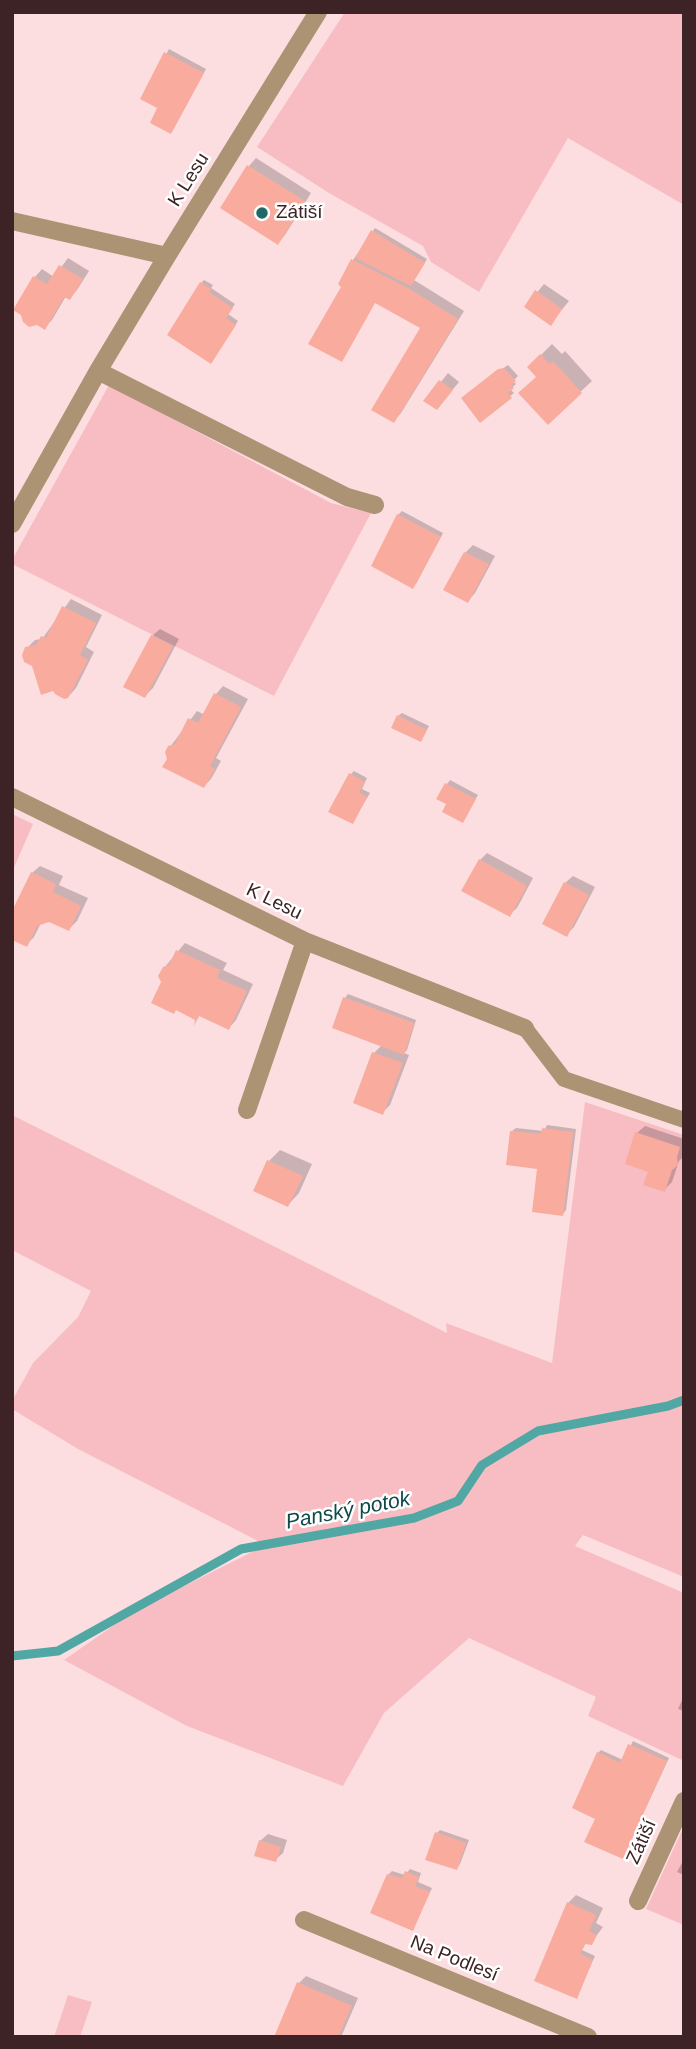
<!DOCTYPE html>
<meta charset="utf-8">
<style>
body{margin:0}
#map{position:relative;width:696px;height:2049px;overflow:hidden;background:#fcdee1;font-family:Arial,sans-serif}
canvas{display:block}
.frame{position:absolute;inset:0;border:14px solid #3d2326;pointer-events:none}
</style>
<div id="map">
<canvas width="696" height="2049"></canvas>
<div class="frame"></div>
</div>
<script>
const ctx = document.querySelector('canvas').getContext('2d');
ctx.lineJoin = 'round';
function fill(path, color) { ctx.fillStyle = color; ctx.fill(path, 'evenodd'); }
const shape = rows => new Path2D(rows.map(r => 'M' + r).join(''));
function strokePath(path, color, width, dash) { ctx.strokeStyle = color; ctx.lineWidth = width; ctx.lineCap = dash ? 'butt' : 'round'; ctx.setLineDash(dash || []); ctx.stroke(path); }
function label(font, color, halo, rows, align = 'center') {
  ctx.font = font + ' Arial,sans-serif'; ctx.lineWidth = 5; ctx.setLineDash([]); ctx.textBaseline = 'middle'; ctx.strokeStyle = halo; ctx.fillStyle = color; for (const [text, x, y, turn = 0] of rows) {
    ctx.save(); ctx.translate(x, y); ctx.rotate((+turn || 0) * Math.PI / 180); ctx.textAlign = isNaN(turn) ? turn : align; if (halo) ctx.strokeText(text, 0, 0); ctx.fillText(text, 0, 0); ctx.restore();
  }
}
fill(shape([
 [345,12,684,12,684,205,568,138,479,292,431,262,423,246,329,193,257,147],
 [109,385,331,503,371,513,274,696,12,564,12,560],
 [12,814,33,824,12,872],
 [585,1102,684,1135,684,1577,583,1535,575,1546,684,1593,684,1761,588,1716,596,1697,469,1638,384,1713,343,1786,187,1726,64,1660,136,1610,266,1545,78,1449,12,1409,12,1401,33,1363,78,1317,91,1291,12,1250,14,1116,447,1333,446,1323,552,1363],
 [684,1826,684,1925,646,1909],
 [68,1995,92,2002,80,2037,54,2037]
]), '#f8bdc3');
fill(shape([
 [169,49,206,69,174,128,160,107,143,99],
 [256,158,311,193,285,235,278,243,222,207,249,166],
 [375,228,427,259,414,280,464,311,401,413,394,421,423,327,353,260],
 [68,258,89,271,77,290,70,298,66,296,52,320,45,327,15,310,35,277,42,269,54,277],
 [204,280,213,285,211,288,235,304,228,314,238,321,214,358,201,283],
 [544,284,569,301,551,323,526,306],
 [552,344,562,354,565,351,592,381,548,422,538,376,529,367],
 [508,365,518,376,513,381,516,384,510,389,514,393,480,421,466,394],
 [448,373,459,382,444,400,426,401],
 [402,511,443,533,416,584,398,515],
 [473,545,495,556,475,593,468,601,465,553],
 [71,599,102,615,86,647,94,652,76,688,68,697,27,648,35,640,42,639],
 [160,629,179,639,153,688,145,696,152,636],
 [223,686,248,699,216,758,221,761,211,779,204,786,169,759,170,747,197,711,205,715,216,694],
 [402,713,429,726,421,740,398,716],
 [354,771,367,778,362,789,370,793,353,822,351,774],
 [450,780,478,795,462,821,448,803,447,784],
 [487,853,533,878,517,908,509,915,480,860],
 [40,866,63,876,59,885,88,898,77,921,69,929,49,920,41,923,34,937,27,944,32,873],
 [573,876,595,887,574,927,566,935,565,883],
 [185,943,227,963,223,970,253,984,236,1020,229,1028,200,1015,197,1019,162,982,164,968],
 [348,994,416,1020,407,1050,404,1053,409,1055,390,1105,382,1113,355,1102,374,1053,382,1045,345,998],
 [547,1125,576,1129,566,1210,563,1214,539,1167,512,1131,516,1128,544,1131],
 [645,1126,684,1139,684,1156,679,1161,672,1182,664,1190,650,1171,637,1133],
 [280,1150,312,1164,299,1193,288,1205,269,1161],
 [684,1696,684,1711,678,1709],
 [633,1741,669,1758,623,1857,597,1818,598,1753,601,1750,623,1760],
 [440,1830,469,1840,460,1864,457,1868,437,1833],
 [268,1834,287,1840,283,1853,275,1860,260,1841],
 [684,1859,684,1875,677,1872],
 [410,1869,421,1873,418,1882,432,1888,413,1929,388,1875,392,1871,405,1875],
 [576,1895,603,1908,596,1923,603,1927,591,1943,586,1943,582,1950,595,1956,576,1997,568,1903],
 [306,1976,358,1998,341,2037,276,2037,299,1983]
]), '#0003');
strokePath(shape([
 [12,1656,58,1651,241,1549,414,1518,458,1501,482,1465,538,1431,668,1406,684,1400]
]), '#50a7a3', 9);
fill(shape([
 [164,52,204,73,171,134,150,123,157,108,140,99],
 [247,165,305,201,278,245,220,208],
 [371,230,425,263,411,286,355,258],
 [351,259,408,288,458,319,394,423,371,410,420,328,375,303,342,362,308,344,341,287,338,284],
 [59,265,83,279,70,300,64,297,45,330,37,325,29,327,23,322,21,315,13,310,33,276,47,284],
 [200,282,211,289,209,292,233,308,226,318,236,325,211,364,167,335],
 [535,290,562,309,551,326,524,307],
 [540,354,550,364,553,361,582,393,548,425,518,393,536,377,527,367],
 [504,368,516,381,511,385,514,388,508,393,512,398,480,423,461,398,498,369],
 [439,380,453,390,437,410,423,401],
 [397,514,441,537,413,589,371,566],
 [464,552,489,564,468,603,443,590],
 [62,606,96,623,80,655,88,660,68,698,64,699,55,694,53,691,41,695,32,666,24,662,22,655,25,647,36,645,41,636,46,638],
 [151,635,173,646,145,698,123,687],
 [214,693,241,707,210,766,215,769,204,788,162,767,167,759,165,752,168,746,175,744,188,718,198,723],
 [397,715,427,730,421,742,391,728],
 [349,773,365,782,359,792,367,797,353,824,328,812],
 [445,783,476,799,463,823,442,812,446,804,436,799],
 [479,859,527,886,510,917,461,891],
 [31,872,56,884,53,892,81,906,69,931,49,922,37,926,27,947,12,940,12,911],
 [564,882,589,895,567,937,542,924],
 [176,950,220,970,217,978,247,991,229,1030,199,1016,194,1026,195,1020,176,1010,174,1014,151,1003,161,982,158,976,163,967,169,965],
 [343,997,414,1023,404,1055,332,1028],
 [372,1052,403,1063,383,1115,353,1103],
 [542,1128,573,1132,563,1216,532,1212,537,1169,506,1165,510,1131,541,1134],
 [635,1132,680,1147,677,1157,678,1165,672,1170,665,1192,643,1185,648,1172,625,1164],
 [267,1160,303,1176,288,1207,253,1191],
 [628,1744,667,1761,623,1859,584,1842,595,1819,572,1808,597,1752,620,1763],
 [435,1832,466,1843,457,1870,425,1860],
 [259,1840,281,1847,276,1862,254,1856],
 [405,1871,419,1877,415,1886,430,1892,413,1931,370,1913,387,1874,402,1878],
 [567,1902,596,1915,589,1931,597,1935,592,1945,585,1944,580,1954,593,1960,577,1999,534,1981],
 [297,1982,352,2006,338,2037,274,2037]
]), '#f9ac9d');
strokePath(shape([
 [525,1028,564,1079,684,1120]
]), '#ac9374', 16);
strokePath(shape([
 [12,221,167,256],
 [98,371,347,497,375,505],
 [12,524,98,371,167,256,318,12],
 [12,797,305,941,525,1028],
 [247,1110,305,941],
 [638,1901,684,1801],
 [304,1920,588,2037]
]), '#ac9374', 18);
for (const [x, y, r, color] of [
 [262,213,7,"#1f6a67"]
]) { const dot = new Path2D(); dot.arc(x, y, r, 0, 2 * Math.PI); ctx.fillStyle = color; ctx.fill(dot); strokePath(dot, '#fff', 2.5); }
label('19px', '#3d2326', '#fff', [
 ["K Lesu",189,180,-58],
 ["K Lesu",274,902,26],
 ["Zátiší",642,1842,-66],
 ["Na Podlesí",454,1959,22]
]);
label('19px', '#3d2326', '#fff', [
 ["Zátiší",276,213]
], 'left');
label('italic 21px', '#0d4a48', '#fff', [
 ["Panský potok",348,1511,-11]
]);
</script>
